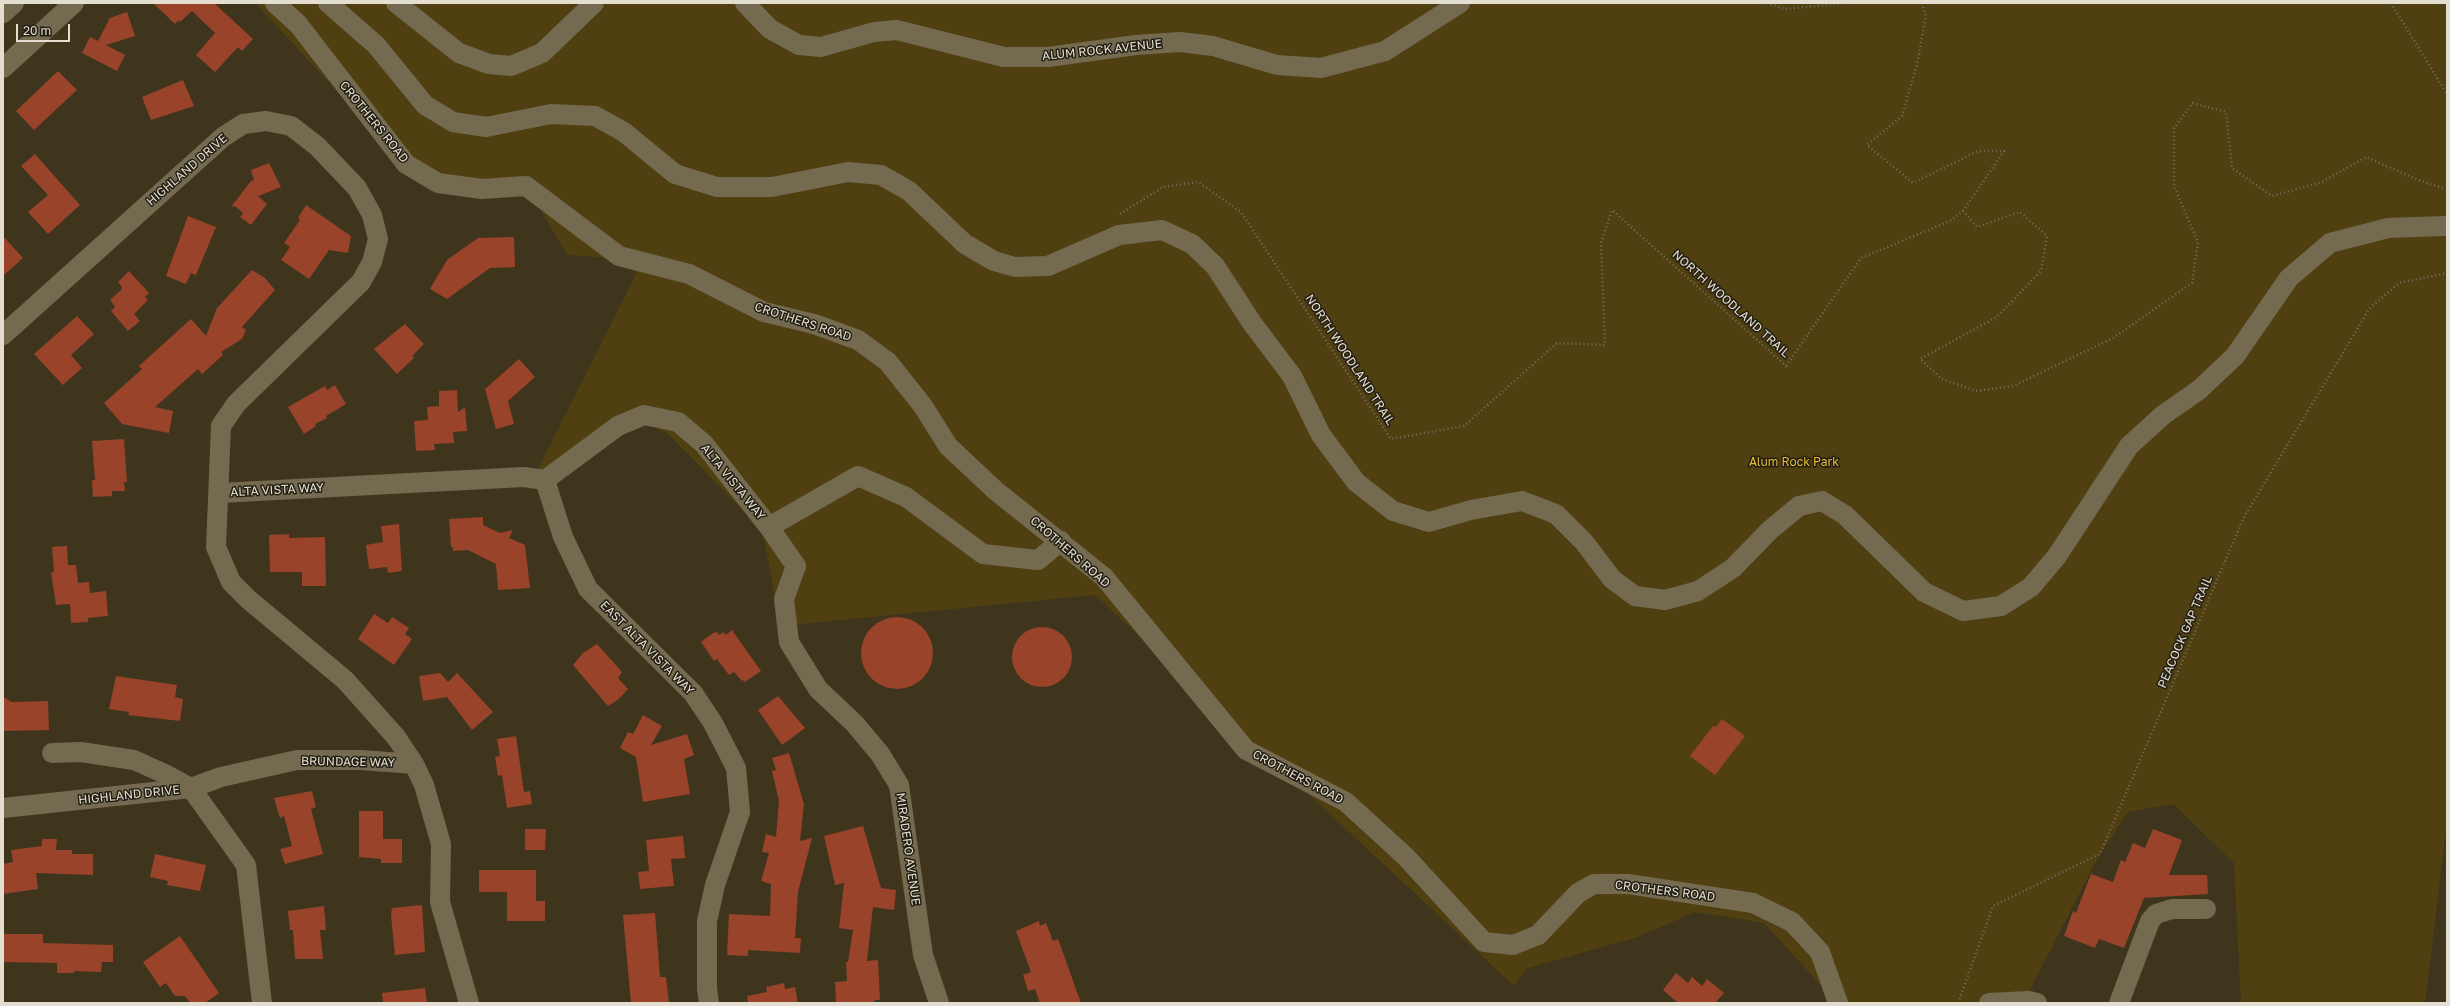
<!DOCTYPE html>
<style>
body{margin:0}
#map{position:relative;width:2450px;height:1006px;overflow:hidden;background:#3f351d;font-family:"Golos Text",sans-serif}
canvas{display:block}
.frame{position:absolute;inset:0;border:4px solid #e3decf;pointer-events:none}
.scale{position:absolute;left:16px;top:24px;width:54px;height:18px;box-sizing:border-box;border:2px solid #e3decf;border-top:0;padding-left:5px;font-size:12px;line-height:14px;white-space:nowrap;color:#e3decf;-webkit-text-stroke:3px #221e13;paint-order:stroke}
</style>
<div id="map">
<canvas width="2450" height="1006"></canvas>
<div class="frame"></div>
<div class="scale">20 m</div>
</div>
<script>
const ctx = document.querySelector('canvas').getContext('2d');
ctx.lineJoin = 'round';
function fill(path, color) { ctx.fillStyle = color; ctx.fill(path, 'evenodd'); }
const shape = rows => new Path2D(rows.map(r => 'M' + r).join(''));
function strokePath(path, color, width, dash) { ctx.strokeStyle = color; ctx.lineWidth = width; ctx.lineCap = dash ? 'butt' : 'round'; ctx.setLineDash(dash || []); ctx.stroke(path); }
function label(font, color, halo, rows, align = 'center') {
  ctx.font = font + ' "Golos Text",sans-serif'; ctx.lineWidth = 3; ctx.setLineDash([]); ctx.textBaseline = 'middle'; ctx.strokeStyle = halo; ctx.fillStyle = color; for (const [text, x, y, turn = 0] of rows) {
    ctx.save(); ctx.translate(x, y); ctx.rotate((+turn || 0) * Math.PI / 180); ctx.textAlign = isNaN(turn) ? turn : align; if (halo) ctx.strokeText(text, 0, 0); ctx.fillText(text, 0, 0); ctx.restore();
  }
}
fill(shape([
 [255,3,2447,3,2447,823,2425,1003,2241,1003,2234,863,2173,804,2128,812,2100,854,2023,1003,1837,1003,1764,923,1695,912,1638,937,1528,968,1514,986,1095,595,780,626,763,531,667,433,645,423,621,434,527,491,643,260,567,255,529,190,439,187,395,153]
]), '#4f3f11');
fill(shape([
 [153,3,214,3,253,39,242,51,238,47,215,72,196,55,215,33,192,11,180,22,179,20,175,24],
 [127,12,135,36,106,45,125,55,117,71,82,53,90,37,98,41,110,18],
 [58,71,77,90,34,130,16,111],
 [183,80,194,106,151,120,142,97],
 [35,154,80,205,48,234,28,212,48,195,21,166],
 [269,163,281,187,258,196,267,204,251,225,240,217,243,213,235,206,231,207,251,181,254,180,251,170],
 [306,205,351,236,348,253,329,250,309,279,281,260,290,247,284,243,300,220,298,218],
 [188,216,216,227,196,275,191,273,186,284,166,276],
 [3,236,23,258,3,276],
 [514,237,515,267,490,268,447,299,430,289,447,260,478,238],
 [252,270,265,278,275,290,242,327,246,330,242,339,221,352,223,355,202,374,198,369,155,407,173,411,169,433,122,424,104,403,142,369,139,366,191,319,206,336,217,308],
 [129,271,149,293,145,297,148,300,134,314,140,321,128,331,111,311,115,307,110,300,121,290,122,287,118,282],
 [77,316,94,334,71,355,82,368,63,385,34,354],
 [405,324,424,344,412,356,414,358,397,374,374,349],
 [519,359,535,377,508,401,514,424,496,429,485,389],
 [335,385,346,404,326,416,327,418,315,424,316,426,304,434,288,407,325,386,327,390],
 [457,390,458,412,465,407,467,431,453,432,454,443,434,444,435,450,416,451,414,421,428,420,427,407,439,406,439,391],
 [124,439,127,482,124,482,125,491,112,491,112,496,93,497,92,480,95,480,92,441],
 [483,517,483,525,500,533,513,530,509,538,525,545,530,588,498,590,496,564,468,550,453,551,453,547,451,547,449,519],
 [399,524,402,571,388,573,387,567,369,569,366,545,383,542,381,526],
 [289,534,289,538,325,537,326,586,302,586,302,572,270,572,269,535],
 [67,546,68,565,76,565,78,583,89,582,90,593,106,591,108,616,88,618,88,622,71,623,70,604,56,605,51,572,54,572,52,547],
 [374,614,388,623,392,617,409,628,405,634,412,639,394,665,358,639],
 '861 653a36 36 0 1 1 72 0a36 36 0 1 1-72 0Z',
 '1012 657a30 30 0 1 1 60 0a30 30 0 1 1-60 0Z',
 [732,630,761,671,745,682,744,680,742,681,734,672,729,675,717,659,714,661,701,642,713,633,717,632,719,635,723,632,726,635],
 [597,644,622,672,618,678,628,689,619,699,608,706,573,665,583,653],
 [440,673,448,682,457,673,493,712,472,730,447,697,423,701,419,676],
 [116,676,177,685,175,697,183,699,180,721,128,715,129,712,109,709],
 [778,696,805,728,782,745,758,710],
 [3,697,12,702,48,701,49,730,3,731],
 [643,715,662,726,651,745,687,734,694,755,684,759,690,794,643,802,636,757,620,748,628,732,633,734],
 [1722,719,1745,736,1715,775,1690,756,1713,726,1716,727],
 [516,736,524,792,530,791,532,804,507,808,502,775,498,776,495,757,500,756,497,739],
 [789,753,804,804,800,841,812,838,798,892,795,938,801,938,800,953,748,950,748,956,727,955,729,914,770,916,771,884,761,881,769,853,762,852,766,834,776,837,779,801,772,771,776,770,772,758],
 [312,791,316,807,311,809,323,854,285,864,280,849,292,846,284,816,280,818,274,798],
 [359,811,383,811,383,839,402,839,402,863,381,863,381,859,359,857],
 [863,826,881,888,896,890,894,910,873,907,867,961,878,960,880,1000,874,1000,875,1003,836,1003,835,982,847,981,846,962,848,962,853,930,839,928,844,883,835,885,824,836],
 [525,829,546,829,545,850,525,850],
 [2153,829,2182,840,2169,875,2207,875,2208,894,2144,898,2124,948,2099,939,2095,948,2064,936,2073,911,2076,913,2091,874,2113,882,2121,860,2125,862,2133,843,2145,848],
 [683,836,685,858,671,859,674,886,640,889,638,872,649,871,646,840],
 [42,839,57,839,56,850,72,850,72,854,93,854,93,875,36,873,38,889,3,894,3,864,13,862,11,850,42,846],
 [155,854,206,865,200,891,167,885,168,881,150,877],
 [479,870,536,870,536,901,545,901,545,921,507,921,507,892,479,892],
 [422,905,425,952,395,955,391,915,392,908],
 [324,906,326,930,320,930,323,959,295,959,293,930,290,930,288,911],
 [655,913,660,977,666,977,669,1003,631,1003,623,915],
 [1039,921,1040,926,1046,923,1053,941,1058,939,1081,1003,1040,1003,1035,989,1028,991,1023,975,1031,972,1016,931],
 [3,934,43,934,43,943,113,945,113,962,102,962,101,972,74,971,74,973,57,973,57,963,4,962],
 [180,936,219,993,205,1003,190,1003,185,996,175,996,166,983,160,987,143,962],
 [1676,973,1688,983,1692,977,1702,986,1707,979,1724,993,1715,1003,1678,1003,1663,990],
 [784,983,785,989,795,987,798,1003,748,1003,747,996,767,992,766,987],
 [425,988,427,1003,383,1003,382,993]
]), '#98432a');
strokePath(shape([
 [1767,3,1785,9,1847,3],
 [1922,3,1926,16,1917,64,1902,116,1867,145,1913,183,1978,151,2004,151,1963,211],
 [2391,3,2447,94],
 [1120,214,1163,187,1198,182,1241,212,1391,439,1464,426,1557,343,1605,345,1601,243,1612,210,1786,366,1861,258,1950,221,1963,211,1977,227,2020,212,2047,236,2041,271,1997,317,1920,359,1942,379,1976,391,2013,386,2113,338,2192,283,2198,242,2174,186,2174,128,2193,103,2226,112,2232,168,2272,196,2322,182,2366,157,2418,180,2447,189],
 [1958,1003,1993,906,2100,854,2244,517,2370,308,2399,283,2447,273]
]), '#79705c', 2.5, [1, 3]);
strokePath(shape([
 [275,3,298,24,406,164,438,183,482,189,526,186,619,256,689,274,764,312,814,324,858,340,888,362,923,406,948,446,996,491,1104,577,1246,750,1346,802,1406,857,1484,942,1513,945,1538,935,1578,893,1594,884,1628,884,1753,903,1792,922,1820,952,1838,1003],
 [328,3,376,45,425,105,453,122,486,127,551,114,595,116,624,132,675,174,717,187,772,187,848,172,881,175,909,191,965,244,994,261,1015,267,1048,266,1119,235,1162,230,1192,244,1215,266,1252,323,1292,376,1321,435,1356,482,1393,511,1429,522,1471,510,1522,501,1556,514,1584,542,1612,579,1635,596,1665,600,1698,591,1733,568,1770,530,1799,506,1822,501,1845,515,1924,592,1963,611,2001,606,2031,587,2057,556,2129,446,2163,415,2199,390,2235,356,2289,278,2330,243,2388,228,2447,226],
 [396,3,459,53,489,64,511,66,542,53,594,3],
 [745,3,770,29,799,45,821,47,874,32,897,30,1004,57,1048,57,1136,45,1180,42,1213,46,1277,65,1321,68,1385,51,1460,3],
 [3,13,14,3],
 [3,68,74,3],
 [3,335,223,137,243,124,266,121,291,126,317,146,357,188,372,215,378,239,372,262,361,282,236,404,221,426,216,547,231,582,248,599,345,680,396,737,414,764,424,785,441,844,440,902,469,1003],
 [545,480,563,537,588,589,693,693,713,723,736,768,740,812,715,885,707,921,707,989,709,1003],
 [220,493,524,477,545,480,618,426,644,415,678,422,704,444,769,527,796,566,784,599,789,642,818,689,855,724,880,754,899,785,923,955,939,1003],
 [769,527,858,476,906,497,983,554,1038,560,1061,541],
 [52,753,81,752,134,760,165,774,191,788,246,865,262,1003],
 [3,808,191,788,221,777,297,760,361,760,414,764],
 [1989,1003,2029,1001,2037,1003],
 [2119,1003,2150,921,2156,914,2172,909,2206,909]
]), '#746a50', 20);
label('12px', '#e3decf', '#221e13', [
 ["ALUM ROCK AVENUE",1102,50,-6],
 ["CROTHERS ROAD",374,122,51],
 ["HIGHLAND DRIVE",187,170,-41],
 ["NORTH WOODLAND TRAIL",1731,304,42],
 ["CROTHERS ROAD",803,322,18],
 ["NORTH WOODLAND TRAIL",1350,360,57],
 ["ALTA VISTA WAY",733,482,51],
 ["ALTA VISTA WAY",277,490,-3],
 ["CROTHERS ROAD",1070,552,41],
 ["PEACOCK GAP TRAIL",2185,632,-67],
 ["EAST ALTA VISTA WAY",647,648,45],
 ["BRUNDAGE WAY",348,762,1],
 ["CROTHERS ROAD",1298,777,28],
 ["HIGHLAND DRIVE",129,795,-6],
 ["MIRADERO AVENUE",908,849,82],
 ["CROTHERS ROAD",1665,891,7]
]);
label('12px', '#e9bd36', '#221e13', [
 ["Alum Rock Park",1794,462]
]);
</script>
